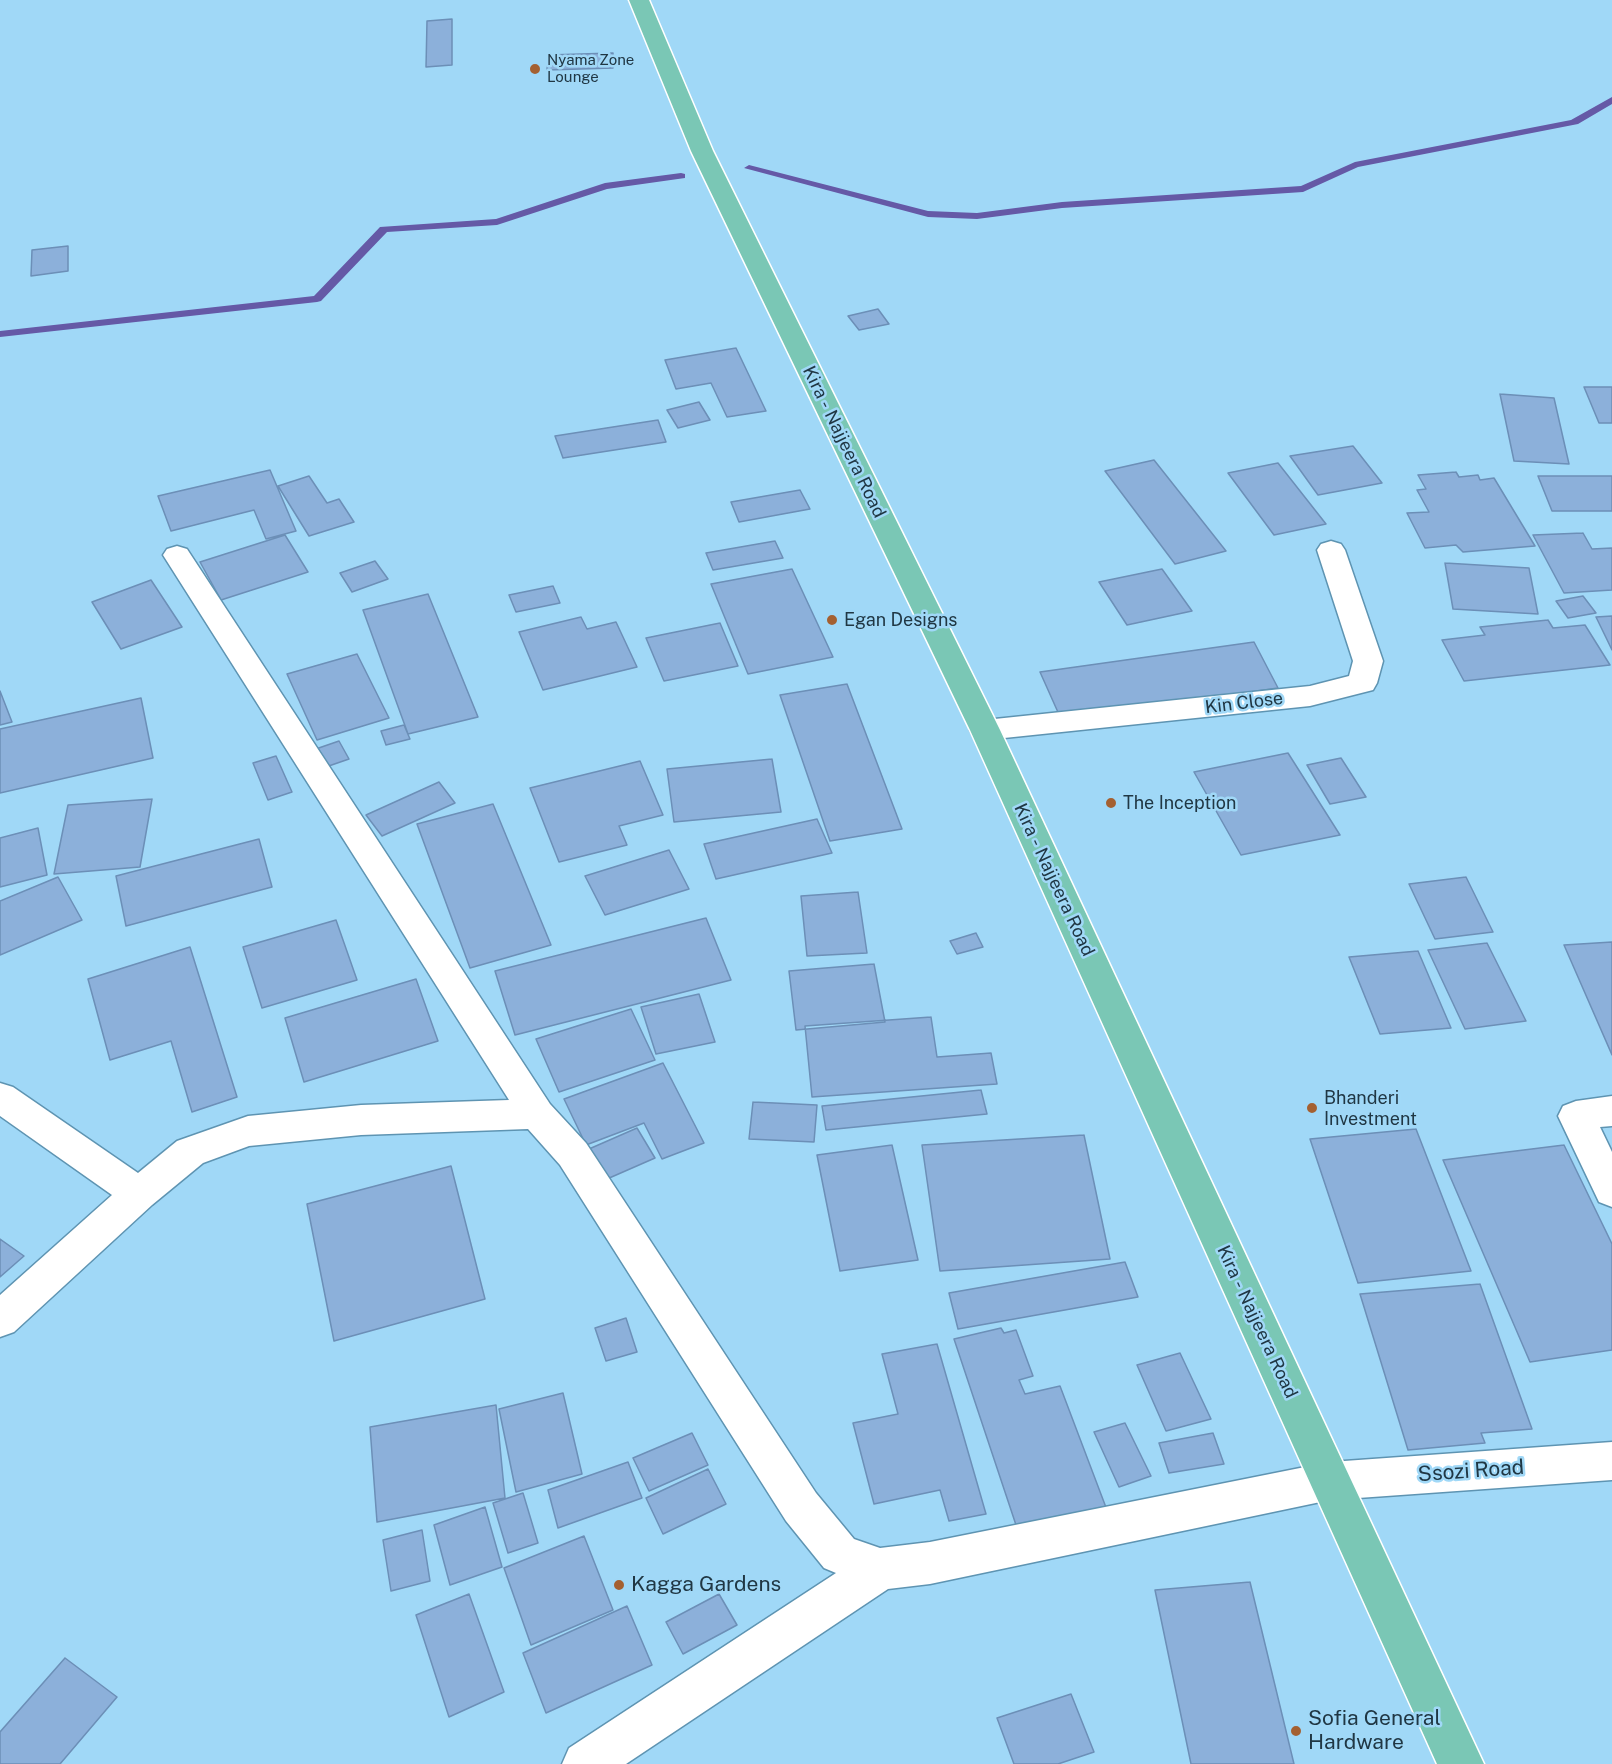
<!DOCTYPE html>
<style>
body{margin:0}
canvas{display:block;background:#a0d8f7}
</style>
<canvas width="1612" height="1764"></canvas>
<script>
const ctx = document.querySelector('canvas').getContext('2d');
ctx.lineJoin = 'round';
const shape = rows => new Path2D(rows.map(r => 'M' + r).join(''));
function fill(path, color) { ctx.fillStyle = color; ctx.fill(path, 'evenodd'); }
function strokePath(path, color, width, dash) { ctx.strokeStyle = color; ctx.lineWidth = width; ctx.lineCap = dash ? 'butt' : 'round'; ctx.setLineDash(dash || []); ctx.stroke(path); }
function label(font, color, halo, rows, align = 'center') {
  ctx.font = font + ' "Public Sans",sans-serif'; ctx.lineWidth = 5; ctx.setLineDash([]); ctx.textBaseline = 'middle'; ctx.strokeStyle = halo; ctx.fillStyle = color; for (const [text, x, y, turn = 0] of rows) {
    ctx.save(); ctx.translate(x, y); ctx.rotate((+turn || 0) * Math.PI / 180); ctx.textAlign = isNaN(turn) ? turn : align; if (halo) ctx.strokeText(text, 0, 0); ctx.fillText(text, 0, 0); ctx.restore();
  }
}
fill(shape([
 [1612,97,1612,104,1578,124,1358,167,1303,192,1062,208,977,219,928,217,744,168,749,165,928,211,977,213,1062,202,1301,186,1355,162,1571,120,1612,97],
 [681,173,685,174,685,178,607,189,497,225,387,232,321,301,317,302,0,337,0,331,314,296,380,227,496,219,605,183,681,173]
]), '#6559a6');
const building = shape([
 [452,19,452,65,426,67,427,21,452,19],
 [613,53,613,68,547,70,548,55,613,53],
 [68,246,68,271,31,276,32,250,68,246],
 [878,309,889,324,859,330,848,316,878,309],
 [736,348,766,411,727,417,711,383,676,389,665,360,736,348],
 [1584,387,1612,387,1612,423,1599,423,1584,387],
 [1500,394,1554,398,1569,464,1514,461,1500,394],
 [699,402,710,420,678,428,667,410,699,402],
 [658,420,666,442,563,458,555,436,658,420],
 [1353,446,1382,483,1318,495,1290,456,1353,446],
 [1154,460,1226,551,1175,564,1105,471,1154,460],
 [1278,463,1326,524,1274,535,1228,473,1278,463],
 [270,470,296,531,266,539,254,510,171,531,158,496,270,470],
 [1456,472,1459,477,1478,475,1480,480,1494,478,1535,546,1463,552,1456,545,1425,548,1407,513,1429,512,1417,490,1426,489,1418,475,1456,472],
 [309,476,327,503,339,499,354,522,309,536,278,486,309,476],
 [1538,476,1612,476,1612,511,1552,511,1538,476],
 [800,490,810,509,739,522,731,502,800,490],
 [1583,533,1592,549,1612,548,1612,590,1564,593,1533,535,1583,533],
 [285,535,308,572,221,600,200,562,285,535],
 [775,541,783,558,713,570,706,553,775,541],
 [375,561,388,579,352,592,340,573,375,561],
 [1445,563,1529,568,1538,614,1453,609,1445,563],
 [792,569,833,657,748,674,711,584,792,569],
 [1162,569,1192,611,1127,625,1099,582,1162,569],
 [151,580,182,627,121,649,92,602,151,580],
 [553,586,560,603,516,612,509,595,553,586],
 [428,594,478,717,408,734,363,610,428,594],
 [1583,596,1596,613,1568,618,1556,601,1583,596],
 [1612,616,1612,650,1596,617,1612,616],
 [581,617,587,629,616,622,637,667,543,690,519,632,581,617],
 [1548,620,1553,628,1585,625,1610,665,1464,681,1442,640,1485,635,1480,627,1548,620],
 [720,623,738,666,664,681,646,638,720,623],
 [1254,642,1278,688,1061,719,1040,672,1254,642],
 [357,654,389,718,317,740,287,674,357,654],
 [847,684,902,829,830,841,780,695,847,684],
 [0,691,12,722,0,725,0,691],
 [141,698,153,758,0,793,0,729,141,698],
 [404,725,410,739,386,745,381,731,404,725],
 [339,741,349,759,320,769,310,751,339,741],
 [1288,753,1340,835,1241,855,1194,772,1288,753],
 [276,756,292,792,268,800,253,763,276,756],
 [1341,758,1366,797,1330,804,1307,765,1341,758],
 [772,759,781,812,674,822,667,769,772,759],
 [640,761,663,815,619,826,627,845,559,862,530,788,640,761],
 [439,782,455,803,382,836,366,815,439,782],
 [152,799,140,867,54,874,68,805,152,799],
 [493,804,551,945,470,968,417,824,493,804],
 [817,819,832,853,716,879,704,844,817,819],
 [38,828,47,875,0,887,0,838,38,828],
 [259,839,272,887,126,926,116,876,259,839],
 [669,850,689,889,605,915,585,876,669,850],
 [58,877,82,920,0,955,0,901,58,877],
 [1466,877,1493,932,1435,939,1409,884,1466,877],
 [858,892,867,953,807,956,801,896,858,892],
 [706,918,731,980,515,1035,495,971,706,918],
 [336,920,357,980,262,1008,243,947,336,920],
 [976,933,983,947,957,954,950,941,976,933],
 [1612,942,1612,1055,1564,945,1612,942],
 [1487,943,1526,1021,1465,1029,1428,950,1487,943],
 [190,947,237,1097,192,1112,171,1041,110,1060,88,979,190,947],
 [1418,951,1451,1028,1380,1034,1349,957,1418,951],
 [874,964,885,1022,796,1030,789,971,874,964],
 [416,979,438,1041,304,1082,285,1018,416,979],
 [699,994,715,1042,656,1054,641,1007,699,994],
 [631,1009,655,1060,559,1092,536,1039,631,1009],
 [931,1017,937,1057,991,1053,997,1084,812,1097,805,1026,931,1017],
 [663,1063,704,1143,662,1159,644,1123,586,1145,564,1099,663,1063],
 [981,1090,987,1114,826,1130,822,1106,981,1090],
 [753,1102,817,1105,814,1142,749,1139,753,1102],
 [637,1128,655,1158,607,1179,589,1149,637,1128],
 [1416,1129,1471,1271,1358,1283,1310,1139,1416,1129],
 [1084,1135,1110,1259,940,1271,922,1145,1084,1135],
 [892,1145,918,1260,840,1271,817,1155,892,1145],
 [1564,1145,1612,1244,1612,1350,1530,1362,1443,1160,1564,1145],
 [451,1166,485,1299,334,1341,307,1204,451,1166],
 [0,1239,24,1256,0,1277,0,1239],
 [1125,1262,1138,1297,958,1329,949,1293,1125,1262],
 [1480,1284,1532,1429,1481,1433,1485,1443,1408,1450,1360,1294,1480,1284],
 [626,1318,637,1352,606,1361,595,1328,626,1318],
 [1001,1328,1004,1333,1016,1330,1033,1376,1019,1380,1025,1394,1060,1386,1110,1518,1021,1540,954,1339,1001,1328],
 [937,1344,986,1514,949,1521,940,1490,874,1504,853,1423,898,1414,882,1354,937,1344],
 [1180,1353,1211,1419,1166,1431,1137,1365,1180,1353],
 [563,1393,582,1474,516,1492,499,1409,563,1393],
 [496,1405,505,1498,377,1522,370,1427,496,1405],
 [1125,1423,1151,1476,1119,1487,1094,1432,1125,1423],
 [692,1433,708,1465,649,1491,633,1458,692,1433],
 [1213,1433,1224,1464,1169,1473,1159,1443,1213,1433],
 [628,1462,642,1498,558,1528,548,1490,628,1462],
 [708,1469,726,1504,663,1534,646,1498,708,1469],
 [523,1493,538,1543,508,1553,493,1503,523,1493],
 [485,1507,502,1567,450,1585,434,1525,485,1507],
 [422,1530,430,1581,391,1591,383,1540,422,1530],
 [584,1536,613,1610,531,1645,504,1568,584,1536],
 [1250,1582,1294,1764,1191,1764,1155,1590,1250,1582],
 [469,1594,504,1692,449,1717,416,1615,469,1594],
 [719,1594,737,1625,683,1654,666,1622,719,1594],
 [627,1606,652,1665,546,1713,523,1653,627,1606],
 [65,1658,117,1697,60,1764,0,1764,0,1732,65,1658],
 [1071,1694,1094,1752,1058,1764,1014,1764,997,1718,1071,1694]
]);
fill(building, '#8cb0da');
strokePath(building, '#6c8fb7', 1.5);
const minor = shape([
 [1331,541,1341,544,1345,550,1383,661,1377,683,1373,690,1310,706,985,740,974,737,970,730,974,723,985,720,1310,686,1349,676,1353,661,1317,550,1321,544,1331,541],
 [177,546,187,549,550,1104,586,1143,816,1493,854,1539,880,1548,930,1542,1330,1462,1612,1442,1612,1480,1330,1500,930,1584,888,1589,626,1764,562,1764,569,1748,836,1573,824,1568,786,1521,560,1165,528,1129,361,1135,249,1146,203,1163,152,1205,14,1332,0,1337,0,1295,112,1195,0,1116,0,1083,13,1087,138,1173,177,1141,248,1116,361,1105,509,1100,163,555,167,549,177,546],
 [1612,1096,1612,1126,1600,1127,1612,1152,1612,1207,1599,1202,1558,1116,1563,1106,1576,1101,1612,1096]
]);
const major = shape([
 [629,0,649,0,713,151,1000,730,1484,1764,1437,1764,970,730,691,151,629,0]
]);
strokePath(minor, '#5e94b2', 3);
strokePath(major, '#fff', 3);
fill(minor, '#fff');
fill(major, '#7ac7b5');
for (const [x, y, r, color] of [
 [535,69,6,"#a46031"],
 [832,620,6,"#a46031"],
 [1111,803,6,"#a46031"],
 [1312,1108,6,"#a46031"],
 [619,1585,6,"#a46031"],
 [1296,1731,6,"#a46031"]
]) { const dot = new Path2D(); dot.arc(x, y, r, 0, 2 * Math.PI); ctx.fillStyle = color; ctx.fill(dot); strokePath(dot, '#a0d8f7', 2); }
label('15px', '#203744', '#a0d8f7', [
 ["Nyama Zone",547,60],
 ["Lounge",547,77]
], 'left');
label('18px', '#203744', '#a0d8f7', [
 ["Kira - Najjeera Road",844,442,64],
 ["Kin Close",1244,703,-7],
 ["Kira - Najjeera Road",1054,880,65],
 ["Kira - Najjeera Road",1257,1322,65]
]);
label('18px', '#203744', '#a0d8f7', [
 ["Egan Designs",844,620],
 ["The Inception",1123,803],
 ["Bhanderi",1324,1098],
 ["Investment",1324,1119]
], 'left');
label('21px', '#203744', '#a0d8f7', [
 ["Ssozi Road",1471,1471,-4]
]);
label('21px', '#203744', '#a0d8f7', [
 ["Kagga Gardens",631,1585],
 ["Sofia General",1308,1719],
 ["Hardware",1308,1743]
], 'left');
</script>
